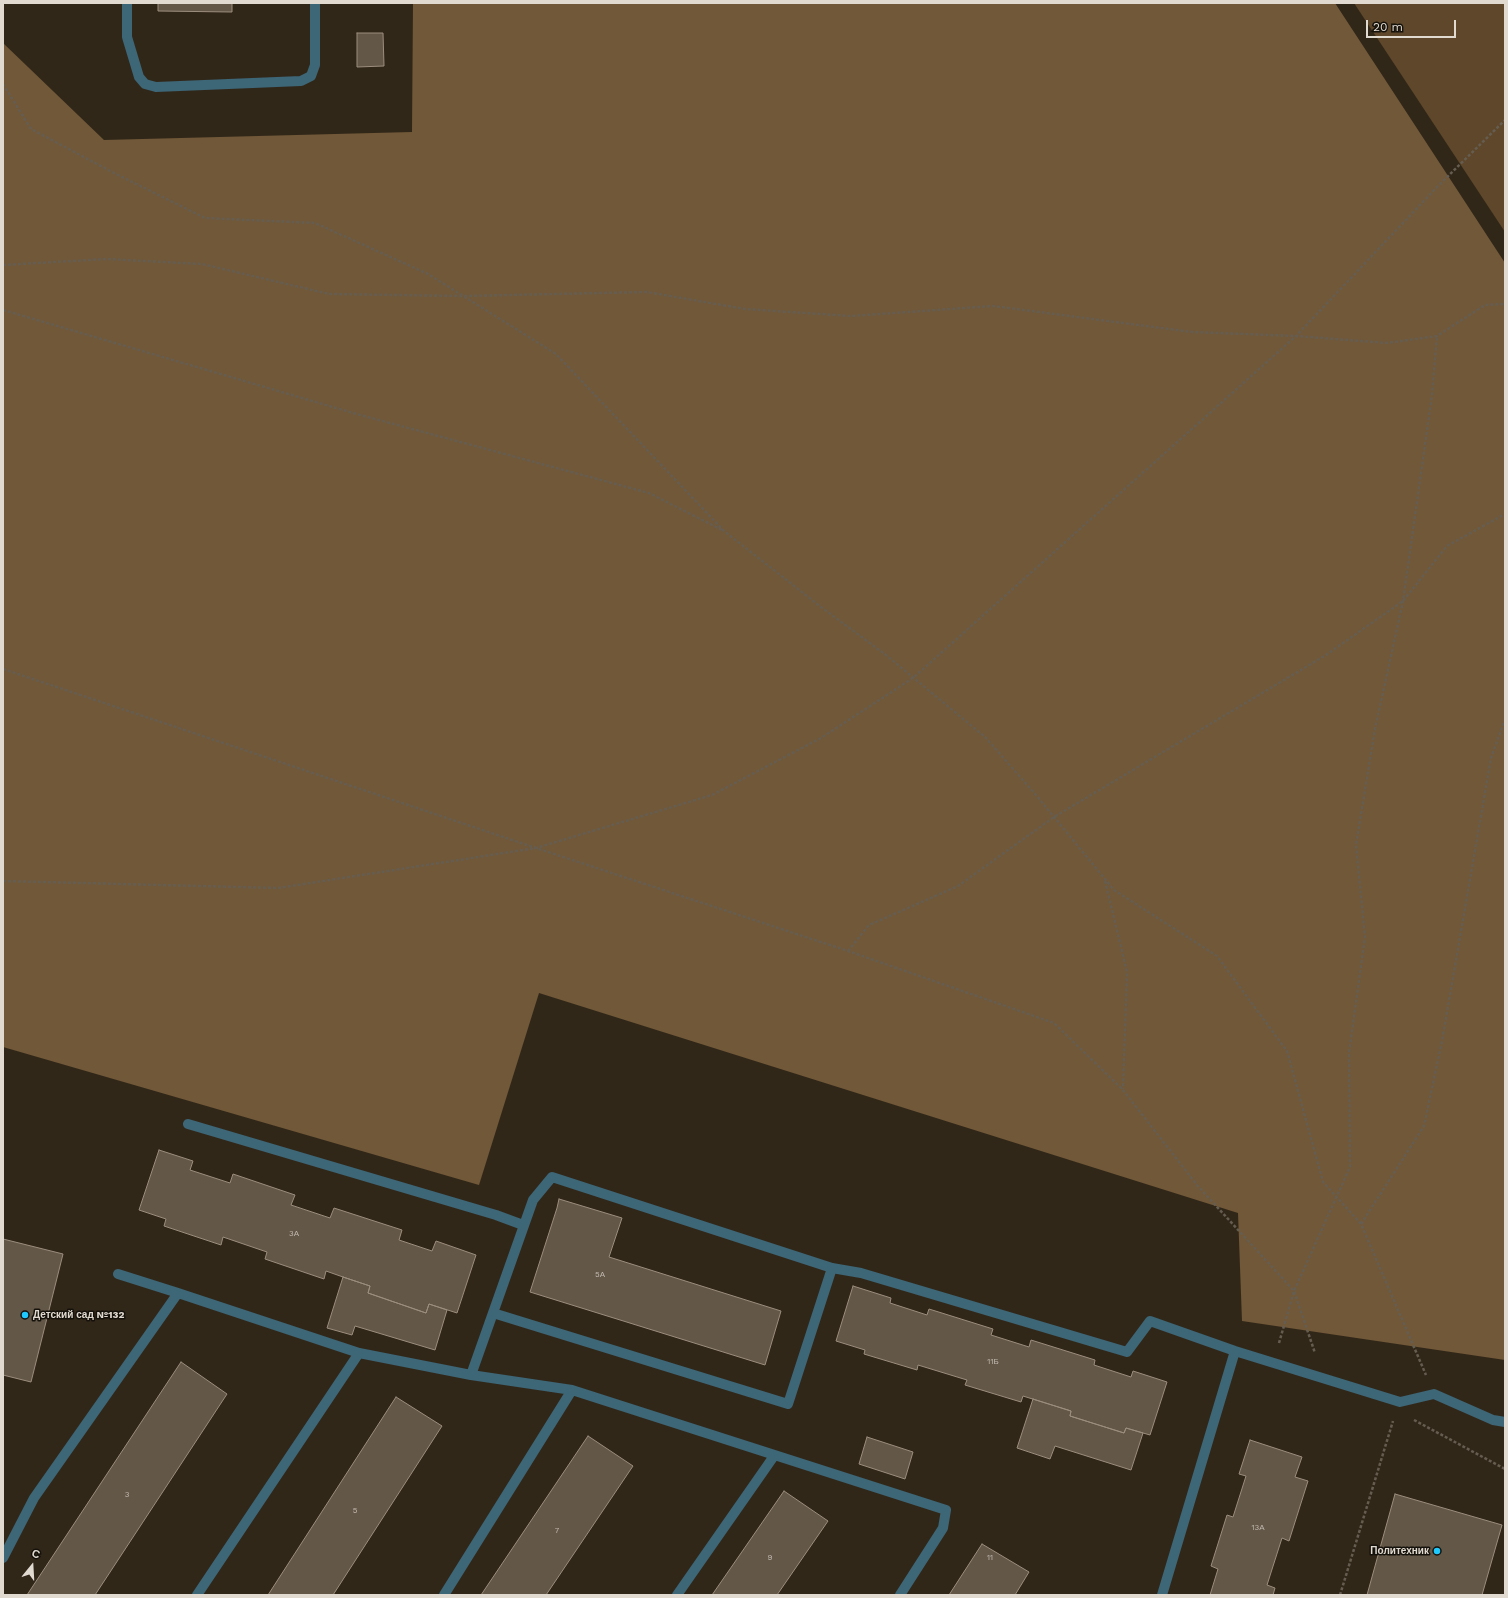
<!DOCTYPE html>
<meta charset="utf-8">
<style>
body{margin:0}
#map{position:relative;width:1508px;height:1598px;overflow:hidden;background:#312719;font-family:"Work Sans",sans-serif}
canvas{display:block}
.frame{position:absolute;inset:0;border:4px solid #e1dad1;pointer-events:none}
.north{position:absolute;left:12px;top:1546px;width:40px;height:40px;-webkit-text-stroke:3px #15110b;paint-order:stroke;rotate:18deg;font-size:11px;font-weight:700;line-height:16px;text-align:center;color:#e1dad1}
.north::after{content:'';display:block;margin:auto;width:14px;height:18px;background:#e1dad1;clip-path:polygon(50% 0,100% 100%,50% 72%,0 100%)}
.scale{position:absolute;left:1366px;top:20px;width:90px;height:18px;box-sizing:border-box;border:2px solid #e1dad1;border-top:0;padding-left:5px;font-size:12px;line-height:14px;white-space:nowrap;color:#e1dad1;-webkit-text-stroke:3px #15110b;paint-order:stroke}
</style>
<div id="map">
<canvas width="1508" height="1598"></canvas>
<div class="frame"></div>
<div class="north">С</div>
<div class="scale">20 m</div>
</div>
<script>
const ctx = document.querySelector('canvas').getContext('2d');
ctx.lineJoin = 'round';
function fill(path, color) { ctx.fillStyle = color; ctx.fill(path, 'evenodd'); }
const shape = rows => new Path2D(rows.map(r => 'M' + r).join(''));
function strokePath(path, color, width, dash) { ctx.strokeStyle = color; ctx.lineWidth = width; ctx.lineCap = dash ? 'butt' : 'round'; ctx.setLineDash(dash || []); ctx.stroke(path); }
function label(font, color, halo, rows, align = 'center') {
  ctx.font = font + ' "Work Sans",sans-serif'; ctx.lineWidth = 3; ctx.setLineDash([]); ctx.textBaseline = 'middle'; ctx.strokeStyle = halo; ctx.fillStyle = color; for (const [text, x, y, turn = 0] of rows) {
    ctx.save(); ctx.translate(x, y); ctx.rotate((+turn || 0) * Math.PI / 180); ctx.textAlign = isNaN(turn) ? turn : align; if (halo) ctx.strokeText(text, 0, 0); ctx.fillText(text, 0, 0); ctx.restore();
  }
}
fill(shape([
 [1354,3,1505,3,1505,232]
]), '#5e472a');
fill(shape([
 [413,3,1335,3,1505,263,1505,1360,1242,1321,1238,1213,539,993,479,1185,3,1047,3,43,104,140,412,132]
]), '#715838');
const building = shape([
 [158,3,232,3,232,12,158,11,158,3],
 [357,33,383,33,384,66,357,67,357,33],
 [159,1150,193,1161,190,1170,230,1183,233,1174,295,1195,291,1205,330,1218,334,1208,402,1230,399,1240,432,1251,436,1241,476,1255,457,1313,429,1304,426,1313,368,1293,370,1286,343,1277,326,1271,324,1279,265,1259,267,1252,223,1237,221,1245,164,1226,166,1219,139,1210,159,1150],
 [559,1199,622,1218,609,1257,781,1311,765,1365,530,1292,557,1208,559,1199],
 [3,1239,63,1254,31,1382,3,1375,3,1239],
 [343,1277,370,1286,368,1293,426,1313,429,1304,447,1310,435,1350,355,1326,352,1335,327,1328,343,1277],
 [853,1286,891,1298,890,1303,927,1315,929,1309,993,1329,991,1335,1029,1347,1031,1340,1095,1360,1094,1365,1131,1377,1133,1371,1167,1382,1150,1435,1126,1428,1124,1433,1070,1416,1071,1411,1023,1396,1021,1402,965,1385,967,1380,918,1365,917,1370,864,1354,865,1350,836,1341,853,1286],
 [181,1362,227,1394,95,1595,27,1595,181,1362],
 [396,1397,442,1426,333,1595,268,1595,396,1397],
 [1033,1399,1071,1411,1070,1416,1124,1433,1126,1428,1143,1433,1131,1470,1055,1446,1050,1459,1017,1448,1033,1399],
 [588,1436,633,1466,546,1595,481,1595,588,1436],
 [867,1437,913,1452,905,1479,859,1464,867,1437],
 [1250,1440,1302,1457,1295,1477,1308,1481,1289,1541,1282,1538,1267,1585,1275,1588,1273,1595,1210,1595,1218,1569,1211,1566,1227,1515,1233,1517,1246,1476,1239,1474,1250,1440],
 [784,1491,828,1521,777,1595,712,1595,784,1491],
 [1395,1494,1502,1525,1482,1595,1367,1595,1395,1494],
 [982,1544,1029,1572,1015,1595,949,1595,982,1544]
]);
fill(building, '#635748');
strokePath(building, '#9c8e7e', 1);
strokePath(shape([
 [3,84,31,129,114,173,205,218,315,223,428,274,556,354,724,531,821,607,886,655,985,737,1036,795,1114,890,1217,956,1287,1051,1323,1182,1361,1224,1426,1375],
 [3,265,106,259,202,264,329,294,464,296,647,292,745,309,851,316,993,306,1192,332,1296,336,1387,343,1437,336,1485,305,1505,304],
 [3,310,353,413,649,493,722,530],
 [3,669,536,848,848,951,1054,1023,1123,1090,1197,1185,1294,1291,1315,1353],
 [3,881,278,888,536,848,712,795,821,738,913,678,1296,336,1438,186,1505,120],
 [1105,881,1127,972,1123,1089],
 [848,951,869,925,958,886,1054,817,1326,655,1403,601,1447,546,1505,514],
 [1361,1224,1424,1126,1442,1041,1491,758,1505,719],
 [1279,1343,1294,1291,1350,1167,1349,1053,1365,937,1356,845,1375,729,1403,601,1432,395,1437,336],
 [1414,1420,1505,1469],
 [1340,1595,1393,1421]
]), '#665d51', 2.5, [3, 2]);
strokePath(shape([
 [127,3,127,37,139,77,145,84,156,87,301,81,311,76,315,65,315,3],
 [188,1124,496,1215,523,1225],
 [118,1274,178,1293,359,1353,471,1375,572,1390,946,1510,943,1528,900,1595],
 [493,1313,788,1404,832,1268],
 [471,1375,533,1200,552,1177,832,1268,861,1273,1127,1352,1150,1321,1235,1351,1400,1402,1434,1394,1493,1420,1505,1422],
 [3,1558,34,1498,178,1293],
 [197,1595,359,1353],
 [444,1595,572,1390],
 [677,1595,774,1456],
 [1162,1595,1235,1351]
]), '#3d6677', 10);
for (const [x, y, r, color] of [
 [25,1315,4,"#1fc9fd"],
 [1437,1551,4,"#1fc9fd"]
]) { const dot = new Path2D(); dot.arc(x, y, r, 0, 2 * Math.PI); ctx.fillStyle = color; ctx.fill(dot); strokePath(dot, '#15110b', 1.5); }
label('8px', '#c2b9af', null, [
 ["3А",294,1234],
 ["5А",600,1275],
 ["11Б",993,1362],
 ["3",127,1495],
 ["5",355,1511],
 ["13А",1258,1528],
 ["7",557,1531],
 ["9",770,1558],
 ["11",990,1558]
]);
label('bold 10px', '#e1dad1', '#15110b', [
 ["Детский сад №132",33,1315],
 ["Политехник",1429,1551,"right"]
], 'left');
</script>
